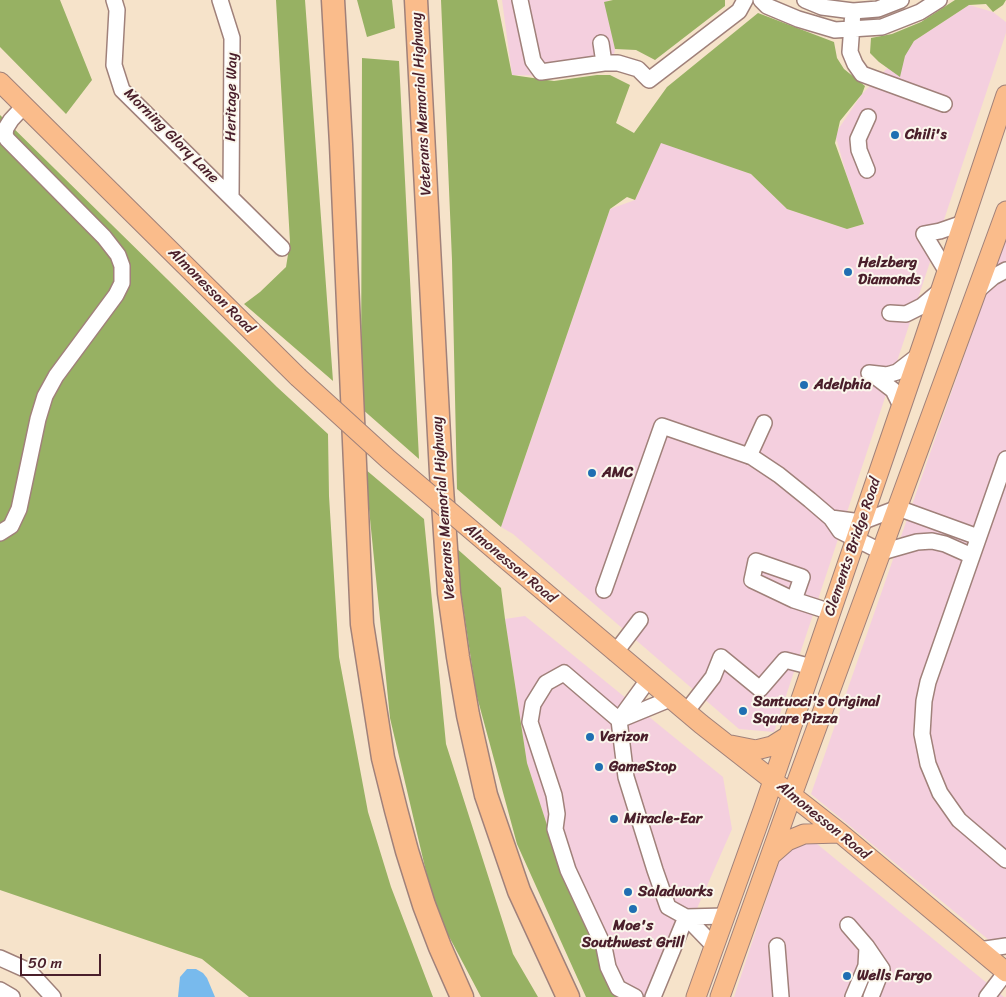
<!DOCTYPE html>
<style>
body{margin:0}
#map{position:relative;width:1006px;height:997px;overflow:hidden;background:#f6e3ca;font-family:Sriracha,sans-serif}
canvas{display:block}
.scale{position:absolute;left:20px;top:954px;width:81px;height:22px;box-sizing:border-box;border:2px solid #4a1f2b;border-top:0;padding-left:6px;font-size:15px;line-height:18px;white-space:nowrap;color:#4a1f2b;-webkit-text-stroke:4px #fbf7ec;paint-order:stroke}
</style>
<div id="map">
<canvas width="1006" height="997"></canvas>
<div class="scale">50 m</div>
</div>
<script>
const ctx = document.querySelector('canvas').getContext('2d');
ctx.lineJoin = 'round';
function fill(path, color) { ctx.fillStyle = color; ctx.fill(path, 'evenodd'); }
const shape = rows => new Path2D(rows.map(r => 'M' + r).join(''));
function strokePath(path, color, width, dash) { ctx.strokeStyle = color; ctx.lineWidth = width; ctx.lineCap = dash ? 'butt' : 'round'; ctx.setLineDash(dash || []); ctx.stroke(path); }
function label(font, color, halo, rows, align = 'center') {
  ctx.font = font + ' Sriracha,sans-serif'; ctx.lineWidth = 4; ctx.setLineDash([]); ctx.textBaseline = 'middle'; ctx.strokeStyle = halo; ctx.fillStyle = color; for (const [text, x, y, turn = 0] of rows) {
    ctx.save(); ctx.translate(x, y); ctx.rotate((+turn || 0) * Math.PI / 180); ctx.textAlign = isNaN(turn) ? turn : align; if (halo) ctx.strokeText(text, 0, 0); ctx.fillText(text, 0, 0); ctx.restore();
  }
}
fill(shape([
 [502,0,609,0,605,3,615,49,611,70,560,76,512,75],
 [969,5,993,12,1006,22,1006,33,774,732,739,729,513,534,501,527,610,209,635,200,661,142,751,174,787,209,847,229,864,224,846,173,835,134,862,94,914,41],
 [1006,236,1006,954,811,794],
 [525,616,723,777,732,829,658,997,634,997,567,887,527,763,505,619],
 [811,839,1004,997,734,997,782,852]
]), '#f4cfde');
fill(shape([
 [0,0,60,0,92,80,66,114,0,47],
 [276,0,305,0,333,381,244,304,260,292,286,267,290,242],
 [357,0,392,0,395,28,367,37],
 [441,0,497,0,512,75,554,81,597,75,610,75,630,85,616,123,634,133,667,87,758,13,834,42,837,58,844,69,865,86,862,94,840,121,835,143,864,224,847,229,787,209,751,174,661,143,635,200,627,197,610,209,501,527,457,489,452,260],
 [613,0,725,0,725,6,655,60,636,50,615,49,604,2],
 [955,0,1006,0,1003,5,993,12,986,4,969,5,914,41,905,56,900,77,879,62,870,53,871,38,892,34,921,22],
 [362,58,399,61,419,459,361,408],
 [0,115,277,387,328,434,329,496,339,657,368,812,391,887,433,997,249,997,202,959,0,890],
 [365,469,424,519,446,744,513,954,538,997,481,997,435,910,390,718],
 [454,546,501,588,505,619,527,763,567,887,634,997,586,997,517,844,476,693]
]), '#97b163');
fill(shape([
 [187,969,196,969,203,973,207,978,215,997,178,997,180,977]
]), '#78baed');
const minor = shape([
 [114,0,117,10,114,65,122,90,282,248],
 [220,0,232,38,231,197],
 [520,0,533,61,541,72,604,63],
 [761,0,767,6,798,19,835,30,882,27,920,12,939,0],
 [805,0,822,7,853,11,878,9,901,0],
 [853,11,850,52,855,64,862,74,944,104],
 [601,43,604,63,618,63,638,69,649,80,739,11,745,0],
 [867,170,859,150,858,139,868,117],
 [947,272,924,234,940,231,963,223],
 [978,290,993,277,1006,270],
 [890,313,906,314,922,306,941,290],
 [869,373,887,375,897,372,919,355],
 [872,374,893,390,901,406],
 [749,456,764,423],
 [1006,459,928,682,924,701,922,734,928,764,940,793,959,820,1006,860],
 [831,518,861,522,898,508,978,537],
 [0,533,11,526,19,509,38,419,45,396,56,376,116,295,122,283,122,266,118,255,104,237,7,139,5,134,6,128,11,120,24,106],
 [604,590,662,426,752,457,779,475,810,500,831,518,840,531,882,552,917,542,932,541,945,544,972,556],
 [794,600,802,577,756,561,752,580,794,600,831,612],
 [615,653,640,620],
 [648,680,619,720,626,777,655,870,668,907,686,917,714,946],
 [686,712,713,677,721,657,760,689,785,660,812,667],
 [619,720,564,673,546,683,533,704,530,722,554,795,557,814,555,829,568,870,604,947,608,967,618,988,635,997],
 [619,720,670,699],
 [686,917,725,916],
 [848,925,867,947,882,969,871,997],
 [777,946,781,997],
 [979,950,1006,946],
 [0,958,29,971,53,997],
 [0,990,12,997],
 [653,997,686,917],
 [853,997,866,966,867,947],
 [987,997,1006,972]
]);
const major = shape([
 [0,82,298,377],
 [502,556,701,724,840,833,1006,972],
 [731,745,756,750,772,746,788,736],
 [771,855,787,841,804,834,840,833],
 [696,997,763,810,924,340,1006,95],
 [720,997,792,795,1006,211]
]);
const highway = shape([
 [333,0,341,144,362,624,383,758,396,810,407,851,424,905,440,947,462,997],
 [416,0,441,473,449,593,458,657,468,715,486,795,519,891,568,997]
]);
strokePath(minor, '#a0817a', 18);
strokePath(major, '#a0817a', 21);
strokePath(highway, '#a0817a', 25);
strokePath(minor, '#fff', 15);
strokePath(major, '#fabc8b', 19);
strokePath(highway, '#fabc8b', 22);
const majorBridge = shape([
 [298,377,388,459,502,556]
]);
strokePath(majorBridge, '#a0817a', 21, []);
strokePath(majorBridge, '#fabc8b', 19);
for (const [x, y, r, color] of [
 [895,135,5,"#1f6fb2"],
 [848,272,5,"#1f6fb2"],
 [804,385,5,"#1f6fb2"],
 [592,473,5,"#1f6fb2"],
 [743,711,5,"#1f6fb2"],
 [590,737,5,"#1f6fb2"],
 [599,767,5,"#1f6fb2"],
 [614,819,5,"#1f6fb2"],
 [628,892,5,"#1f6fb2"],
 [633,909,5,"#1f6fb2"],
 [847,976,5,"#1f6fb2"]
]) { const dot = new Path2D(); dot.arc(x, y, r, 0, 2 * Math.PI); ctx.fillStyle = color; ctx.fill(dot); strokePath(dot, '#fbf7ec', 2); }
label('15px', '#4a1f2b', '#fbf7ec', [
 ["Heritage Way",232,97,-89],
 ["Veterans Memorial Highway",422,104,-93],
 ["Morning Glory Lane",171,136,45],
 ["Almonesson Road",211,291,45],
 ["Veterans Memorial Highway",444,508,-94],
 ["Clements Bridge Road",853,547,-71],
 ["Almonesson Road",510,564,40],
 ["Almonesson Road",823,821,39]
]);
label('bold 15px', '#4a1f2b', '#fbf7ec', [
 ["Chili's",905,135],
 ["Helzberg",858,263],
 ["Diamonds",858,280],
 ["Adelphia",814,385],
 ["AMC",602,473],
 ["Santucci's Original",753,702],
 ["Square Pizza",753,719],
 ["Verizon",600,737],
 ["GameStop",609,767],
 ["Miracle-Ear",624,819],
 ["Saladworks",638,892],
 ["Moe's",633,926,"center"],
 ["Southwest Grill",633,943,"center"],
 ["Wells Fargo",857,976]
], 'left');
</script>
